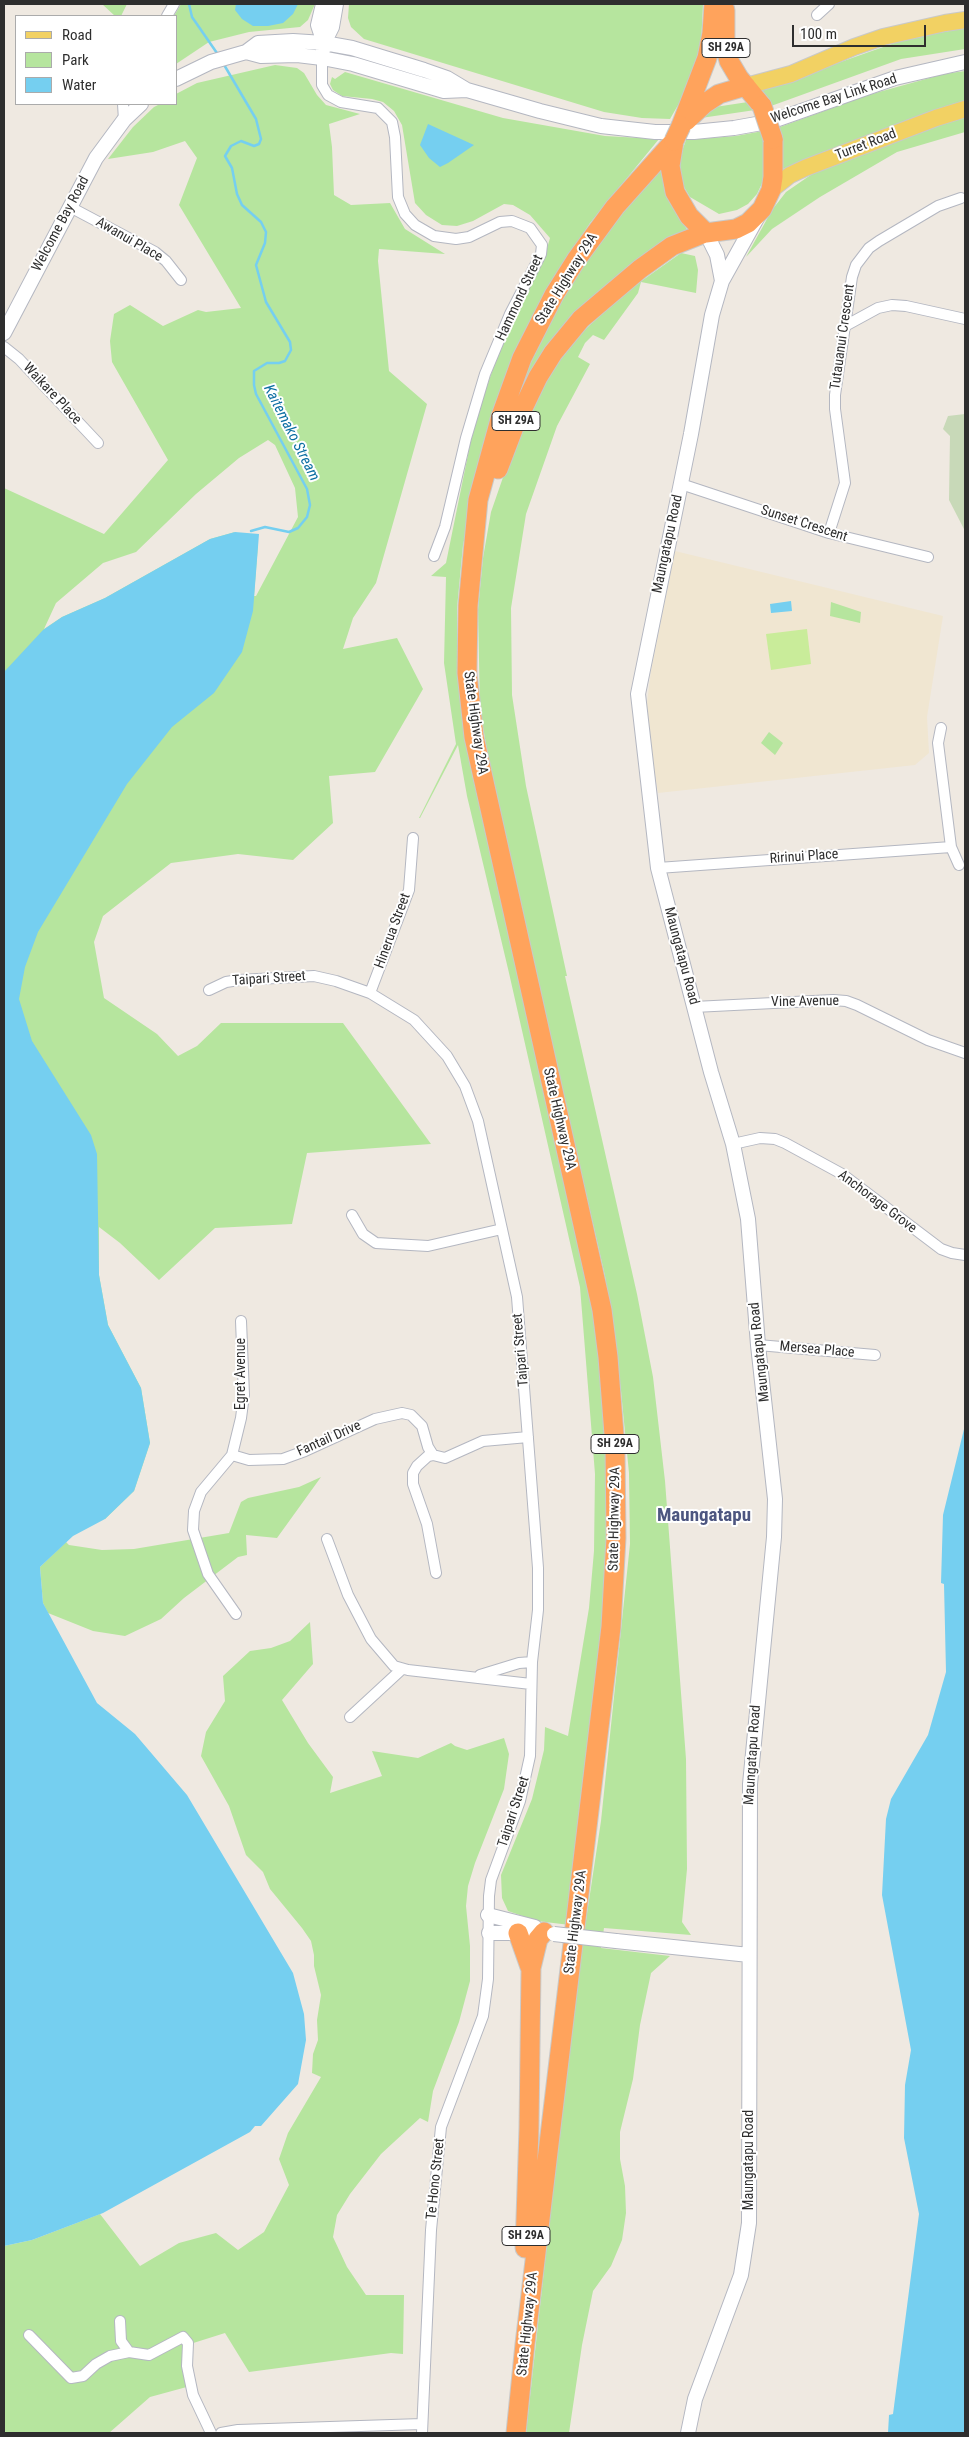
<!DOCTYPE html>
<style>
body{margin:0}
#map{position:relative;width:969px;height:2437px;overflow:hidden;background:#efe9e1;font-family:"Roboto Condensed",sans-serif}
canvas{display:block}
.frame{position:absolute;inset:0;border:5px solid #2e2e2e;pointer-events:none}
.legend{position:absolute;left:15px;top:15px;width:162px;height:90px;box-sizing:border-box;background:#fff;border:1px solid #ababab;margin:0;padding:6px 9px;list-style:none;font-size:15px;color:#2e2e2e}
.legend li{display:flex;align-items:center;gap:10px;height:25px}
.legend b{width:25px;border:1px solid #ababab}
.scale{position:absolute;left:792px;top:25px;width:134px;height:22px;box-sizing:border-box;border:2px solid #2e2e2e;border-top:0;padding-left:6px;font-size:15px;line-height:18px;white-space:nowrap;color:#2e2e2e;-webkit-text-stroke:4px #fff;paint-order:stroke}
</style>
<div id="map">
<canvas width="969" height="2437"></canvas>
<div class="frame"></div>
<ul class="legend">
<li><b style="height:6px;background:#f2d163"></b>Road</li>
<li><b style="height:14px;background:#b6e59e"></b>Park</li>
<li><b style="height:14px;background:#75cff0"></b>Water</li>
</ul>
<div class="scale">100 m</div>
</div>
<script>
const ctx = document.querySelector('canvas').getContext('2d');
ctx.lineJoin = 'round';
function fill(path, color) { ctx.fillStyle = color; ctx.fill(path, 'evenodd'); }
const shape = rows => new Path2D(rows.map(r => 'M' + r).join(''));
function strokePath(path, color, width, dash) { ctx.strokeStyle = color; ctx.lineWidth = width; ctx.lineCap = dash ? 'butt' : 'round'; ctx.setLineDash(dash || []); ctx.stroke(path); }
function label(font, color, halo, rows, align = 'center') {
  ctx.font = font + ' "Roboto Condensed",sans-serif'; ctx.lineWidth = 4; ctx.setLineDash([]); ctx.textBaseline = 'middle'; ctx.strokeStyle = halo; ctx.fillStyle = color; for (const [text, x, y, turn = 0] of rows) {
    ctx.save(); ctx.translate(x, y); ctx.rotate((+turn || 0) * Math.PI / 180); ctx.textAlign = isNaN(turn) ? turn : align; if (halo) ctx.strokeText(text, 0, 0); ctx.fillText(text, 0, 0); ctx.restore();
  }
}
fill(shape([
 [675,551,943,616,927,717,929,753,915,765,658,793,649,740,647,703,651,671]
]), '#f0e6d1');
fill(shape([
 [102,4,127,4,121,16,115,16],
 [181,4,315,4,308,20,300,27,249,32,209,42,176,64,176,16,174,16],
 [349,4,703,4,701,45,689,86,670,119,642,118,604,112,364,39,351,27,348,18],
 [965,28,965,49,901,59,771,106,761,90,906,39],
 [275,65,297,68,304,73,317,95,326,105,360,114,329,124,332,147,334,195,351,205,390,203,405,229,445,254,379,249,378,261,389,371,427,404,376,583,353,618,343,649,397,638,423,689,375,772,329,776,333,823,293,860,238,854,171,863,103,916,94,942,104,998,157,1034,178,1056,197,1046,221,1023,343,1023,431,1144,307,1153,292,1224,215,1228,159,1280,120,1243,99,1227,99,1275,108,1325,141,1388,150,1443,134,1491,105,1519,17,1170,4,776,258,545,254,596,256,596,298,517,295,488,275,445,268,440,239,458,196,494,136,552,103,563,56,603,44,629,62,617,105,598,210,539,235,532,4,754,4,488,104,534,168,460,112,362,110,341,114,314,130,305,163,326,198,310,206,312,241,308,179,205,197,158,185,141,153,152,108,159,133,127,154,107,160,104,176,104,176,94,197,83],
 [965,71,965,103,947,106,780,170,780,127,868,95,944,74],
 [345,72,503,118,605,136,659,139,590,223,546,290,488,436,463,545,457,608,457,671,463,722,472,774,536,1038,598,1320,611,1538,570,1925,537,1921,508,1911,502,1898,501,1875,532,1799,544,1750,545,1727,568,1736,589,1608,594,1551,595,1474,580,1287,509,973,467,796,458,745,420,818,419,818,456,744,444,663,446,577,431,576,446,563,475,420,511,318,546,252,550,238,530,215,513,205,504,204,473,221,457,226,442,225,426,215,415,203,402,125,394,111,383,102,372,99,342,96,333,90,330,84,332,77,335,79],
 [748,102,755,110,701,118,715,107],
 [965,117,965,132,897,152,820,197,772,229,746,257,772,210,786,192,815,172,923,130],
 [763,131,765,138,765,177,757,194,748,204,737,210,719,214,690,197,681,182,679,172,680,157,686,140,736,136],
 [661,168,673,207,688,231,592,302,503,420,549,322,582,268,631,201],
 [681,253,695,256,698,270,696,293,641,282,638,293,604,340,593,335,585,343,578,357,590,364,557,426,526,514,511,608,512,695,526,786,567,976,565,976,637,1294,653,1377,665,1481,686,1759,687,1869,682,1922,691,1935,604,1928,601,1948,670,1956,651,1973,640,2025,633,2079,620,2132,620,2159,625,2186,626,2213,622,2240,611,2266,593,2291,582,2345,569,2433,526,2433,560,2126,585,1927,601,1821,630,1544,629,1473,621,1391,605,1276,496,802,487,750,480,710,478,609,483,558,491,512,517,437,533,403,555,366,578,336,626,292],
 [831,602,861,612,860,623,830,616],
 [769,732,783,743,775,755,761,743],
 [321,1477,277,1538,246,1535,247,1555,238,1557,184,1598,161,1619,125,1636,93,1631,48,1613,43,1603,40,1567,66,1542,69,1545,102,1550,134,1549,229,1533,241,1502,248,1498,299,1487],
 [310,1622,313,1664,282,1700,308,1743,333,1777,330,1793,382,1776,372,1751,418,1758,451,1743,455,1746,467,1750,504,1738,509,1754,504,1789,475,1863,468,1886,466,1906,470,1946,470,1981,459,2022,433,2091,428,2122,420,2118,381,2154,350,2194,337,2215,333,2237,347,2267,366,2295,404,2295,403,2354,391,2353,249,2372,225,2333,187,2345,194,2385,150,2397,109,2433,4,2433,4,2246,32,2240,100,2214,140,2266,179,2243,216,2233,238,2250,264,2232,289,2185,279,2159,288,2133,321,2077,312,2073,313,2054,318,2040,317,2020,321,1995,314,1966,314,1955,311,1941,302,1928,270,1889,263,1872,246,1855,229,1806,201,1756,206,1732,225,1701,223,1676,250,1651,271,1648,290,1641]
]), '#b6e59e');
fill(shape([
 [965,414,965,531,949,500,950,436,943,429,948,416]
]), '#c8d9b8');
fill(shape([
 [807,629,811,664,771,670,766,634]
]), '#c9ec9a');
fill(shape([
 [236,4,298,4,293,14,283,23,268,26,253,26,242,19,235,10],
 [428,124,474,145,448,163,440,167,429,158,420,145],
 [235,532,259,534,253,611,242,652,214,693,172,727,127,784,38,932,25,967,19,999,32,1041,91,1135,97,1154,99,1275,108,1325,141,1388,150,1443,134,1491,105,1519,73,1536,40,1567,43,1603,97,1703,135,1734,187,1795,293,1973,304,2014,306,2040,298,2084,261,2126,255,2126,250,2132,103,2213,32,2240,4,2246,4,672,43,630,62,617,105,598,210,539],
 [791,601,792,611,771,613,770,604],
 [965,1425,965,2433,888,2433,889,2415,893,2414,919,2214,904,2138,905,2085,911,2050,882,1895,886,1819,891,1799,928,1735,946,1672,944,1584,941,1583,943,1515]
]), '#75cff0');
strokePath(shape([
 [189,4,192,17,219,56],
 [223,63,256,119,261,139,259,144,254,146,241,141,231,146,225,156,232,168,237,194,242,205,261,222,266,232,265,243,256,265,266,302,290,342,291,350,285,361,279,363,267,363,254,371,254,385,256,394,307,489,310,505,307,517,298,528,289,532,265,527,251,531]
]), '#75cff0', 2.5);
const street = shape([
 [817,15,829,4],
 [167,16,174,4],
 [322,58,322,85,328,95,341,102,378,108,392,122,395,137,398,197,405,214,415,225,434,236,456,239,469,237,500,222,512,221,530,228,542,245,541,254,510,314,485,374,466,438,445,527,434,556],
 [123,104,124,120],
 [70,207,155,252,166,261,181,280],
 [845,326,878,308,892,305,906,306,965,319],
 [4,347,19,359,98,443],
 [681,484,829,533,928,557],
 [829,533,845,483,835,409,835,395,852,277,856,265,869,248,879,241,938,206,961,198],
 [941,728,938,743,951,847,959,865],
 [658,868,951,847],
 [209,990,226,982,239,980,314,976,336,981,370,993,414,1020,447,1056,465,1086,478,1121,517,1297,538,1568,538,1610,532,1662,530,1756,520,1801,491,1880,489,1896,488,1979,483,2016,441,2127,431,2230,422,2433],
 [370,993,409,890,413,838],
 [694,1007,833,1000,846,1001,857,1005,928,1040,965,1053],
 [733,1144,760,1138,775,1139,785,1143,842,1174,941,1249,952,1253,965,1255],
 [352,1215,363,1234,376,1243,428,1246,502,1229],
 [758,1345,875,1355],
 [232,1455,241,1418,244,1395,241,1321],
 [327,1539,348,1595,371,1639,394,1666,408,1670,531,1684],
 [436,1573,427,1524,413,1484,413,1473,417,1466,428,1456,433,1455,445,1458,483,1441,528,1437],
 [236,1614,208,1574,193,1530,194,1511,201,1492,232,1455,249,1460,283,1459,305,1451,375,1419,402,1413,411,1415,422,1426,428,1447,433,1455],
 [480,1675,519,1663,532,1662],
 [350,1717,402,1669],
 [120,2321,121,2341,129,2352,149,2355,183,2337,188,2343,187,2366,193,2395,211,2433],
 [29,2335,71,2378,83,2376,96,2364,110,2356,129,2352],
 [221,2433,238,2430,422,2424]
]);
const secondary = shape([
 [323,4,318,25,324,43],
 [323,50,324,43,332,27,336,4],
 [246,52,258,43,293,41,324,43,352,48,424,70,447,78,467,90,540,111,601,126,655,132,694,132,734,128,773,121,895,78,965,62],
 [176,79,211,62,246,52,261,56,297,55,322,58,353,64,444,91,467,90],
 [706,233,717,255,722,281],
 [4,333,96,158,124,120,141,104],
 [488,1915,535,1927],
 [489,1933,548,1933],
 [616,1941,749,1955],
 [688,2433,695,2399,741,2275,749,2223,750,1784,774,1537,775,1499,758,1345,748,1219,733,1144,711,1072,658,868,638,694,691,434,712,315,722,281,757,218]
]);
const primary = shape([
 [746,86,791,74,854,47,883,37,945,23,965,20],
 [771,190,790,175,805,168,936,118,965,109]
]);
const highway = shape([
 [725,10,725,45,729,61,739,78,762,106],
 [686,121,704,104,719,94,746,86],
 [681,126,707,58,712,33,714,4],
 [674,141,670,166,675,192,689,216,706,233,736,229,748,223,762,209,771,190,773,177,773,139],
 [498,469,514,427,538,377,553,353,581,319,640,269,672,246,705,233],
 [518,1933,530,1967],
 [525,2248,529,2128,531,1968,538,1939,544,1932],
 [516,2433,525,2344,611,1627,616,1538,615,1447,608,1357,602,1310,474,737,467,673,468,606,478,500,501,416,522,358,554,295,576,260,615,207,674,141]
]);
strokePath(street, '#b4b7c1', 12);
strokePath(secondary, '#b4b7c1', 16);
strokePath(primary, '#c9c9c9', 18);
strokePath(highway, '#c9c9c9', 21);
strokePath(street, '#fff', 10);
strokePath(secondary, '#fff', 14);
strokePath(primary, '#f2d163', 16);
strokePath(highway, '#ffa35c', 19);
const secondaryBridge = shape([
 [554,1934,616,1941]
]);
const highwayBridge = shape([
 [762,106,773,139],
 [674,141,681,126]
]);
strokePath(secondaryBridge, '#b4b7c1', 16, []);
strokePath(highwayBridge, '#c9c9c9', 21, []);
strokePath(secondaryBridge, '#fff', 14);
strokePath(highwayBridge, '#ffa35c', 19);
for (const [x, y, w] of [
 [726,48,48],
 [516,421,48],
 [615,1444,48],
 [526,2236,48]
]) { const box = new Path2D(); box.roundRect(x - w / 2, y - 9.5, w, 19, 4); ctx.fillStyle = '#fff'; ctx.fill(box); strokePath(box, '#2e2e2e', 1); }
label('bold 12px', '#2e2e2e', null, [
 ["SH 29A",726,48],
 ["SH 29A",516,421],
 ["SH 29A",615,1444],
 ["SH 29A",526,2236]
]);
label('14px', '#2e2e2e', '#fff', [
 ["Welcome Bay Link Road",834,99,-18],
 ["Turret Road",866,145,-21],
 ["Welcome Bay Road",61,224,-62],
 ["Awanui Place",129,240,30],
 ["State Highway 29A",567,279,-58],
 ["Hammond Street",520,298,-65],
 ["Tutauanui Crescent",843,337,-82],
 ["Waikare Place",52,394,47],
 ["Sunset Crescent",804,524,18],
 ["Maungatapu Road",668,544,-78],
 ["State Highway 29A",475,723,82],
 ["Ririnui Place",804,857,-4],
 ["Hinerua Street",393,931,-70],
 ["Maungatapu Road",681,956,75],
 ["Taipari Street",269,979,-4],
 ["Vine Avenue",805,1002,-1],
 ["State Highway 29A",559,1119,77],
 ["Anchorage Grove",877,1202,37],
 ["Taipari Street",521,1350,-95],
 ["Mersea Place",817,1350,5],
 ["Maungatapu Road",760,1352,-96],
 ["Egret Avenue",241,1374,-90],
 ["Fantail Drive",329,1439,-24],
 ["State Highway 29A",615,1519,-89],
 ["Maungatapu Road",753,1755,-86],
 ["Taipari Street",514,1812,-72],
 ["State Highway 29A",576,1922,-83],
 ["Maungatapu Road",749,2160,-90],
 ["Te Hono Street",436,2179,-84],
 ["State Highway 29A",528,2324,-84]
]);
label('italic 15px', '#0d6fa3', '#fff', [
 ["Kaitemako Stream",291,433,63]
]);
label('bold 19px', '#4d5680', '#fff', [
 ["Maungatapu",704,1516]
]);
</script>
